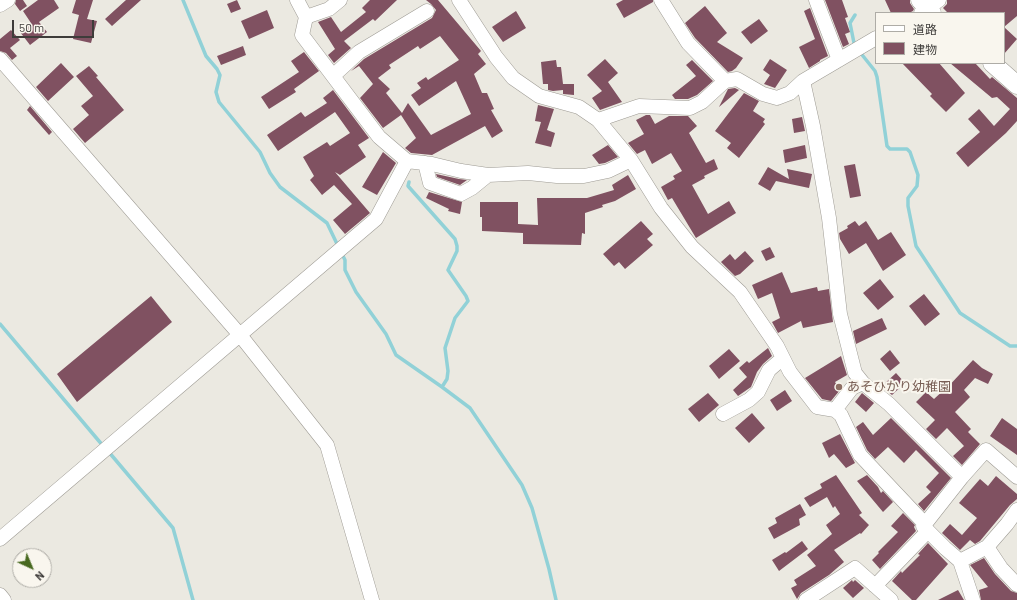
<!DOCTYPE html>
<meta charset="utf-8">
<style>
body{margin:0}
#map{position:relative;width:1017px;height:600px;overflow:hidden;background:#ebe9e1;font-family:Barlow,"Noto Sans JP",sans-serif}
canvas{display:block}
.legend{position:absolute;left:875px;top:12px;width:130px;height:52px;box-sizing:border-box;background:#f9f6ee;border:1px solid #aeaca6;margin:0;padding:5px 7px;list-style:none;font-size:12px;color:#3e3c3a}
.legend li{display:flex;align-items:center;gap:8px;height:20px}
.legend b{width:20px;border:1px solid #aeaca6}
.north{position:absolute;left:12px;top:548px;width:40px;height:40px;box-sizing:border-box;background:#f9f6ee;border:1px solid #aeaca6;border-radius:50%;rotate:136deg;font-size:11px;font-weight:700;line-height:16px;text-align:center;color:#3e3c3a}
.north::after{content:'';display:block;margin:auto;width:14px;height:18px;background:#47681f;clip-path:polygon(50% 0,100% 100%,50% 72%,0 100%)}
.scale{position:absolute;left:12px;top:20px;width:82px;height:18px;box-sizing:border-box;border:2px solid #3e3c3a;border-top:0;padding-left:5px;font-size:12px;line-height:14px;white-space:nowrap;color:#3e3c3a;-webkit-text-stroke:3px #f9f6ee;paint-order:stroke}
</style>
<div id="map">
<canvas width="1017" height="600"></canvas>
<ul class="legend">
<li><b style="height:5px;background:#fff"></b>道路</li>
<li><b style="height:11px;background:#805161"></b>建物</li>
</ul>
<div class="north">N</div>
<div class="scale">50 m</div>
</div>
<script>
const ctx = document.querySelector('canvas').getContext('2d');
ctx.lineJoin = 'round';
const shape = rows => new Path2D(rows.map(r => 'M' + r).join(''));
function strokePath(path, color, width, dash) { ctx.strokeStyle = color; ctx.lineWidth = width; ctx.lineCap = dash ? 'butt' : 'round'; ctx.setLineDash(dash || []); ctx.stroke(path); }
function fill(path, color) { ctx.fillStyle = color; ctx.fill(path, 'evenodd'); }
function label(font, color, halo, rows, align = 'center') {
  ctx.font = font + ' Barlow,"Noto Sans JP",sans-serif'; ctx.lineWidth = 4; ctx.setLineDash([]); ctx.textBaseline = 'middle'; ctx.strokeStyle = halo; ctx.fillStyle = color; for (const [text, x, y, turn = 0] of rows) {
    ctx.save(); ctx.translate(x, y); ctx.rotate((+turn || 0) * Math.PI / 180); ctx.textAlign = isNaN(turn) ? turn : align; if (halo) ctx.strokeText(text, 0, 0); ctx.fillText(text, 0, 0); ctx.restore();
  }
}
strokePath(shape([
 [183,0,206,56,217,69,220,75,216,92,219,102,260,152,270,173,280,187,327,223,338,246],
 [855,15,850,23,854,43,855,45],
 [859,51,875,71,877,77,887,146,890,149,907,149,910,152,918,175,917,186,908,198,908,206,916,246,960,313,1010,346,1017,346],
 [409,182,408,186,455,239,457,246,457,251,448,270,466,296,468,301,455,318,445,348,448,371,447,379,442,387],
 [341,252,345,260,345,270,356,292,386,334,396,355,442,387,470,408,522,485,532,508,549,569,556,600],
 [0,324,104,447],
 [108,451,173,528,193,600]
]), '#91d1d7', 3.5);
fill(shape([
 [16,0,23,0,27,6,20,11,15,4],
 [38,0,54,0,59,8,39,22,47,32,30,45,20,32,31,23,23,11],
 [76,0,93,0,87,19,97,21,91,43,73,39,79,15,72,13],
 [126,0,141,0,112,26,105,19],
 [237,0,241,9,231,13,227,4],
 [370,0,397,0,375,21,373,19,344,41,351,48,334,63,328,55,335,49,318,22,331,17,341,32,366,12,362,8],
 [426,0,438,0,481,51,478,54,486,64,474,74,482,93,487,93,494,109,491,110,503,131,492,138,485,126,432,155,411,153,405,148,416,138,401,115,383,128,360,98,373,84,359,66,351,71,364,59,432,18,436,10,431,4],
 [440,36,459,60,428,80,426,77,417,83,421,88,411,95,419,106,456,81,471,114,431,135,408,103,402,113,386,93,390,89,378,78,391,68,389,65,418,46,420,49],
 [623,0,653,0,653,2,624,18,616,4],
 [825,0,842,0,848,17,845,18,850,32,845,34,849,44,843,47],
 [885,0,910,0,910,3,914,9,913,11,909,13,891,13],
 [947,0,1017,0,1017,16,1004,27,1004,13,948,13,943,8,947,4],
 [705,6,727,33,717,42,743,58,736,68,732,71,728,72,695,38,685,23],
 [810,8,828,56,820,60,820,61,809,68,799,47,815,39,804,11],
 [267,10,274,28,249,39,241,21],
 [516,11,526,28,503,42,492,27],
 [759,19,768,31,751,44,741,32],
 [1004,27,1017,39,1004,54],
 [11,30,20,40,10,48,17,56,12,60,6,53,0,51,0,39],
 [243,46,246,55,221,65,217,56],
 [304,52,319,71,294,89,296,92,269,109,261,97,299,72,291,61],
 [605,59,618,73,608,82,622,102,600,110,592,98,602,91,587,75],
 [770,59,787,70,775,88,764,84,770,75,763,70],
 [556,60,557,67,561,67,563,84,574,84,574,95,563,94,563,90,553,91,548,90,548,84,543,84,541,62],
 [692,60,713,81,697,95,688,99,675,99,672,95,696,76,686,65],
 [61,63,74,77,48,101,36,87],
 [902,63,939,63,965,93,946,112,930,96,932,94],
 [950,63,975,63,990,79,992,77,1017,98,1017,121,1006,133,968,167,956,153,980,132,968,119,979,109,994,126,1010,109,997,97,992,98],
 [89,66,98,76,96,77,124,110,85,143,73,129,89,115,81,106,93,96,76,76],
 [735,88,739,90,719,107,728,89],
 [333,90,369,138,358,145,366,157,340,175,335,172,370,213,345,234,333,220,352,204,334,185,322,195,310,180,314,176,303,157,327,142,330,146,350,133,335,112,278,151,267,135,301,112,305,117,327,103,323,98],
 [744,93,759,101,753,111,765,119,763,122,765,124,739,158,727,148,731,143,715,131],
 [538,105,554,109,547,130,555,133,551,147,535,143,541,122,535,121],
 [30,106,52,132,49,135,27,110],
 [646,115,650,115,655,124,669,116,688,116,697,126,689,133,706,163,714,159,718,169,704,176,705,178,692,185,708,214,729,201,736,213,696,238,672,198,668,200,661,187,675,179,673,176,682,171,671,153,652,164,645,150,637,154,628,143,644,134,636,120],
 [802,117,805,131,794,133,792,119],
 [608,145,618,157,605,163,599,164,592,155],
 [805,145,807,158,785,163,783,150],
 [383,152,396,163,377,195,362,187],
 [855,164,861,196,850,198,844,166],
 [768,167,789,179,787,169,812,174,809,188,776,181,770,191,758,184],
 [436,174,459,179,467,180,460,185,437,177],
 [628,175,636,189,615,201,602,205,603,207,585,213,585,234,582,233,581,245,523,244,523,233,482,231,482,217,480,217,480,202,518,202,518,224,538,225,537,198,587,198,614,190,612,185],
 [429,192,462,202,460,214,448,211,449,209,426,198],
 [641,221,653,234,647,239,653,245,625,269,619,262,614,266,603,254],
 [855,221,859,226,866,221,878,240,891,232,906,255,883,271,866,243,849,254,840,239,839,233,848,228,847,226],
 [770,247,775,257,766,261,761,251],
 [745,251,754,261,740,274,735,276,721,262,730,254,735,260],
 [782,272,791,293,817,287,818,291,829,289,833,322,803,328,801,321,778,333,772,322,780,318,772,293,758,299,752,285],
 [880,279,894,297,878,310,863,293],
 [924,294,940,314,925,326,909,306],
 [151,296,172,322,77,402,57,374],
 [882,318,887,329,856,344,853,331],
 [768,348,772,356,763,364,757,372,751,387,738,396,733,390,747,377,739,368,747,361,749,363],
 [729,349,740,361,719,379,709,366],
 [890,350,900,363,890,371,880,359],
 [841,356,847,375,835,382,840,390,831,401,822,399,805,378],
 [973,360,982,368,993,374,988,384,975,378,964,390,970,397,955,412,971,429,968,432,980,444,962,465,953,456,964,446,947,428,936,439,926,429,935,420,916,402,926,392,934,399,946,388,946,389],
 [896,373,905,383,892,395,882,386],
 [785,390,792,401,777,411,770,400],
 [708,393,719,405,699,422,688,409],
 [862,393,874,403,866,412,855,402],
 [752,413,765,428,749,443,735,428],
 [891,418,951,478,924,511,918,504,931,492,926,487,939,473,916,450,904,463,888,447,875,459,867,450,856,427,863,422,873,435],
 [1002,418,1017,429,1017,455,990,436],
 [840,434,855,463,846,468,834,454,829,458,822,443],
 [836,475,862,513,859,515,869,525,861,534,860,533,834,550,844,562,829,575,801,593,797,599,791,588,797,585,794,580,816,566,807,555,832,534,826,525,840,514,835,506,833,508,827,497,810,507,804,498,822,488,820,484],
 [867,475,878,487,881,493,883,491,893,502,883,512,857,481],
 [996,476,1017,494,1017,499,1010,505,980,541,975,544,970,540,960,550,942,533,950,524,962,535,977,518,959,503,980,479,988,486],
 [800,504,806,515,799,519,800,525,774,539,768,528,777,523,775,518],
 [903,513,915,525,914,527,916,531,880,569,872,560,879,553,878,552,898,532,891,526],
 [802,541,808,549,779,571,772,560,785,552,786,553],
 [928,543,948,564,916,600,912,600,892,581,901,571,902,573,920,555,918,554],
 [984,558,995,574,1011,591,1017,593,1017,600,981,600,979,590,988,587,970,565],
 [852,580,853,582,855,580,864,588,853,598,843,588],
 [958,590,964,600,938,600]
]), '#805161');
const minor = shape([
 [297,0,306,17,302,35,379,137,407,161,432,164,461,171,488,175,528,173,557,176,584,176,608,171,631,160],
 [459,0,496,57,513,78,539,96,579,107,598,120,631,160,661,208,692,247,740,292,777,346,790,372,817,407,835,410,841,415,860,455,925,524,923,526,945,548,960,561,973,600],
 [661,0,688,43,725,81,737,79,763,94,777,98,790,93,803,81,876,38],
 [816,0,839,60],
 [0,5,8,0],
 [921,13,939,0],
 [306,17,329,9,340,0],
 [0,59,240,335,327,445,372,600],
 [333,76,359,52,427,11],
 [803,81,813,126,829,218,840,314,855,373,863,383,889,404,962,477,925,524],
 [598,120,639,106,690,108,702,102,725,81],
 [425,163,430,183,461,194,472,188,488,175],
 [835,410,852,388,863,383],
 [723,414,749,400,758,392,769,370,783,358],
 [962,477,986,450,1017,477],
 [0,539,376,219,407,161],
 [987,547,1001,568,1017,585],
 [960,561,987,547,1007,524,1017,510],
 [875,586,928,531],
 [0,595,4,600],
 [806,600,855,568,891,600]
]);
const major = shape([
 [920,0,932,13],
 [992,63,1017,85]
]);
strokePath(minor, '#9e9b94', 15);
strokePath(major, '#9e9b94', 19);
strokePath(minor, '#fff', 14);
strokePath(major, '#fff', 18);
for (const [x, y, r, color] of [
 [839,387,4,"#8d6e63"]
]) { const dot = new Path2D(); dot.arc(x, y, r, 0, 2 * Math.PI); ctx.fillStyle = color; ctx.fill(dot); strokePath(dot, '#f9f6ee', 1.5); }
label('13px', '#785e54', '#f9f6ee', [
 ["あそひかり幼稚園",847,387]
], 'left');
</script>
